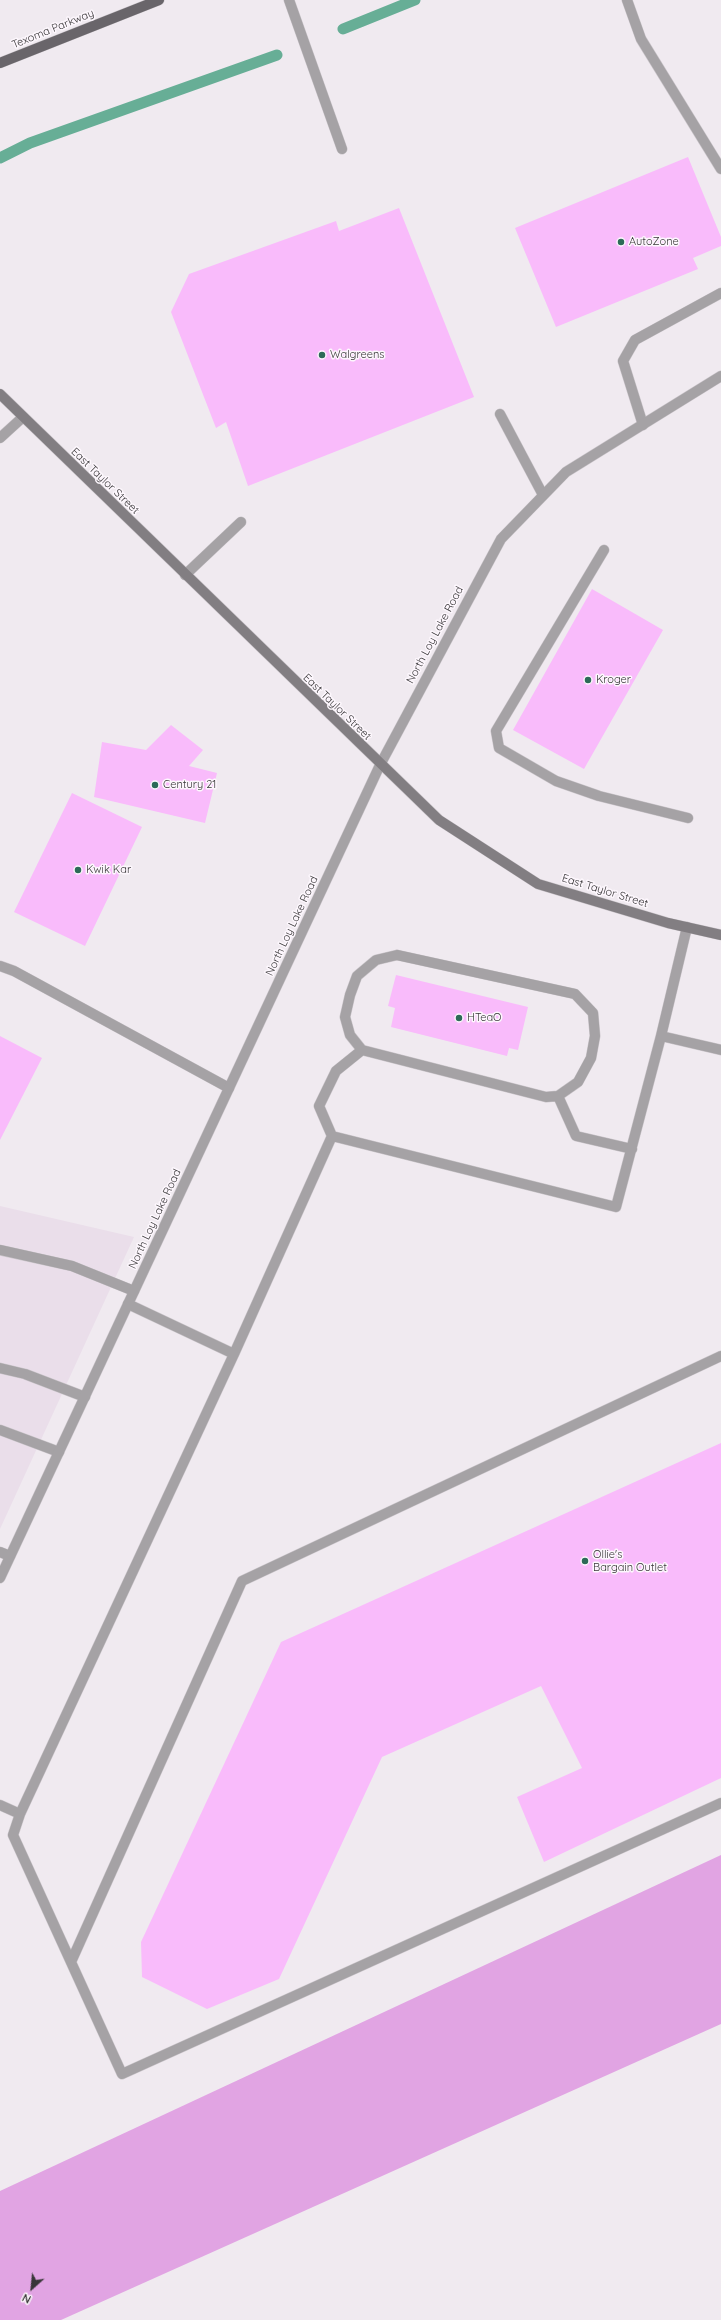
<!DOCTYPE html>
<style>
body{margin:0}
#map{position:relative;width:721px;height:2320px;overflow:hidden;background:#f0eaf0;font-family:Quicksand,sans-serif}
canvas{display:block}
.north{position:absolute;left:12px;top:2268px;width:40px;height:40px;-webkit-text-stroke:3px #fdf7fd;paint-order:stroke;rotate:207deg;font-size:11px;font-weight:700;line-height:16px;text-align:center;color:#383638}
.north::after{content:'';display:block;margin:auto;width:14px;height:18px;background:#383638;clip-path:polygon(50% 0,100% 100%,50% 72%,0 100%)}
</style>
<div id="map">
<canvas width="721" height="2320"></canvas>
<div class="north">N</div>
</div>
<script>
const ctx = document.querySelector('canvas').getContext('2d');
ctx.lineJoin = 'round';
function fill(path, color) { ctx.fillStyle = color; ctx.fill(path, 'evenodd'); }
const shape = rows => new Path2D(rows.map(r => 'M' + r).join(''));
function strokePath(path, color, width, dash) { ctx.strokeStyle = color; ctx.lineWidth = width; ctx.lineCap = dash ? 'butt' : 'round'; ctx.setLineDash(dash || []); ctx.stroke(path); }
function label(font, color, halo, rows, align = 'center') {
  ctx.font = font + ' Quicksand,sans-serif'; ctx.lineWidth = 3; ctx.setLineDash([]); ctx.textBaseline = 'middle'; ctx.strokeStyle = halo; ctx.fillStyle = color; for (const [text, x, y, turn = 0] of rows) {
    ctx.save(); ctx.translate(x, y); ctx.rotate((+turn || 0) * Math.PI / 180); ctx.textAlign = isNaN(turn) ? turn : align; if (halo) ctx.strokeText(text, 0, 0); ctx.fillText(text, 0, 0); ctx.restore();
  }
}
fill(shape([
 [0,1206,134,1237,0,1529]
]), '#eadeea');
fill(shape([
 [721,1855,721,2024,61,2320,0,2320,0,2191]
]), '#e1a4e3');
strokePath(shape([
 [343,29,415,0],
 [0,158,30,143,277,55]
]), '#67ae96', 11);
fill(shape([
 [688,157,721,237,721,246,693,258,698,269,556,327,515,228],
 [399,208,474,397,248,486,226,422,216,428,171,312,189,274,336,221,339,231],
 [592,589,663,630,584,769,513,730],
 [171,725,203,750,189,766,217,773,205,823,94,797,102,742,146,750],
 [72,793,142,827,85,946,14,912],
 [396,975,528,1007,518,1050,509,1048,507,1056,391,1027,395,1008,388,1006],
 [0,1036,42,1058,0,1140],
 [721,1443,721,1778,544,1862,517,1797,582,1768,541,1686,382,1757,279,1979,207,2009,142,1977,141,1942,281,1642]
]), '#f9bbfb');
const service = shape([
 [289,0,342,149],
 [627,0,641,39,721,169],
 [500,414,543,495],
 [643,425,623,361,635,340,721,293],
 [0,438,23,417],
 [604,550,496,731,499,748,556,781,599,796,688,818],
 [185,575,241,522],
 [687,927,661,1036,721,1050],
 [397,955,575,994,593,1013,595,1036,591,1058,578,1082,558,1096,546,1097,362,1050,350,1035,345,1017,350,995,357,976,376,960,397,955],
 [0,966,14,971,229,1088],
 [558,1096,576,1136,632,1149],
 [332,1136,319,1106,336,1071,362,1050],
 [0,1250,72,1266,134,1291],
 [128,1304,234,1354,332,1136,616,1207,661,1036],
 [0,1368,25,1374,85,1397],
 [0,1430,59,1452],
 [0,1552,10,1556],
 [0,1805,20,1814,234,1354],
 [20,1814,13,1835,122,2074,721,1803],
 [71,1962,242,1581,721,1356]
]);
const tertiary = shape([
 [0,1578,380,765,501,539,566,472,721,376]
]);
const secondary = shape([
 [0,394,439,820,538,884,668,923,721,935]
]);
const primary = shape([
 [0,63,159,0]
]);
strokePath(service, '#cbc6cb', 11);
strokePath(tertiary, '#cbc6cb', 11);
strokePath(secondary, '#cbc6cb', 11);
strokePath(primary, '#cbc6cb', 11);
strokePath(service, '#a5a2a5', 10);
strokePath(tertiary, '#a5a2a5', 10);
strokePath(secondary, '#827e82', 10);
strokePath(primary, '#69656a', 10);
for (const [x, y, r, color] of [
 [621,242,4,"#2c6a57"],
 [322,355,4,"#2c6a57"],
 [588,680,4,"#2c6a57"],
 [155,785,4,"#2c6a57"],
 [78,870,4,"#2c6a57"],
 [459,1018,4,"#2c6a57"],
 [585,1561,4,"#2c6a57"]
]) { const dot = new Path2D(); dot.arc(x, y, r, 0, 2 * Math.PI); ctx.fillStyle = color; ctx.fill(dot); strokePath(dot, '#fdf7fd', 1.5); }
label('11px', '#383638', '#fdf7fd', [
 ["Texoma Parkway",53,29,-22],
 ["East Taylor Street",105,481,44],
 ["North Loy Lake Road",435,635,-62],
 ["East Taylor Street",337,707,44],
 ["East Taylor Street",605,891,17],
 ["North Loy Lake Road",292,926,-65],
 ["North Loy Lake Road",155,1219,-65]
]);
label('11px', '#383638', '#fdf7fd', [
 ["AutoZone",629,242],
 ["Walgreens",330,355],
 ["Kroger",596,680],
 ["Century 21",163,785],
 ["Kwik Kar",86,870],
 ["HTeaO",467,1018],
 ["Ollie's",593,1555],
 ["Bargain Outlet",593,1568]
], 'left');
</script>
